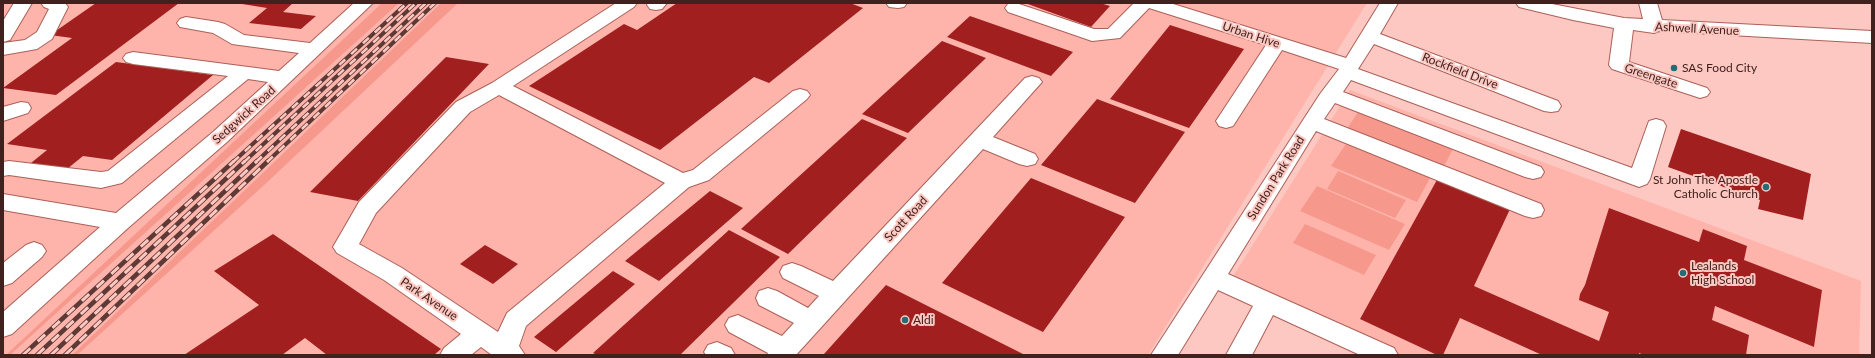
<!DOCTYPE html>
<style>
body{margin:0}
#map{position:relative;width:1875px;height:358px;overflow:hidden;background:#fcc8c1;font-family:Lato,sans-serif}
canvas{display:block}
.frame{position:absolute;inset:0;border:4px solid #41211e;pointer-events:none}
</style>
<div id="map">
<canvas width="1875" height="358"></canvas>
<div class="frame"></div>
</div>
<script>
const ctx = document.querySelector('canvas').getContext('2d');
ctx.lineJoin = 'round';
function fill(path, color) { ctx.fillStyle = color; ctx.fill(path, 'evenodd'); }
const shape = rows => new Path2D(rows.map(r => 'M' + r).join(''));
function strokePath(path, color, width, dash) { ctx.strokeStyle = color; ctx.lineWidth = width; ctx.lineCap = dash ? 'butt' : 'round'; ctx.setLineDash(dash || []); ctx.stroke(path); }
function label(font, color, halo, rows, align = 'center') {
  ctx.font = font + ' Lato,sans-serif'; ctx.lineWidth = 4; ctx.setLineDash([]); ctx.textBaseline = 'middle'; ctx.strokeStyle = halo; ctx.fillStyle = color; for (const [text, x, y, turn = 0] of rows) {
    ctx.save(); ctx.translate(x, y); ctx.rotate((+turn || 0) * Math.PI / 180); ctx.textAlign = isNaN(turn) ? turn : align; if (halo) ctx.strokeText(text, 0, 0); ctx.fillText(text, 0, 0); ctx.restore();
  }
}
fill(shape([
 [3,3,1367,3,1148,355,3,355],
 [1350,90,1861,281,1859,353,1861,355,1362,355,1227,286]
]), '#feb4ab');
fill(shape([
 [382,3,399,3,10,355,6,355],
 [441,3,458,3,262,187,77,355,72,355],
 [1358,112,1453,149,1442,170,1345,132],
 [1346,144,1430,178,1417,202,1331,166],
 [1338,171,1406,200,1395,218,1327,189],
 [1317,186,1405,224,1389,250,1300,211],
 [1305,224,1376,255,1364,275,1293,243]
]), '#f7988d');
fill(shape([
 [96,3,179,3,56,95,3,88,72,38,50,35],
 [236,3,293,3,283,12,316,16,301,29,249,23,267,8],
 [677,3,850,3,863,8,769,83,754,77,660,150,529,86,624,24,637,30],
 [1025,3,1100,3,1110,6,1091,27],
 [970,16,1073,52,1051,76,947,37],
 [1170,25,1244,49,1189,128,1110,99],
 [942,41,986,58,908,133,862,114],
 [446,57,489,64,358,201,310,192],
 [116,62,213,75,112,160,83,156,67,169,31,163,47,150,7,144],
 [1097,99,1185,132,1135,203,1041,165],
 [862,119,907,138,788,254,741,229],
 [1681,129,1811,174,1803,220,1758,209,1760,200,1668,167],
 [1031,178,1125,217,1043,332,942,283],
 [1438,178,1511,207,1474,286,1599,341,1609,312,1579,300,1580,294,1585,285,1609,208,1699,242,1703,229,1747,246,1744,260,1822,290,1814,347,1715,306,1712,320,1749,335,1746,355,1644,355,1639,353,1639,355,1542,355,1460,318,1443,355,1437,355,1360,319],
 [710,191,743,208,659,281,625,261],
 [729,230,780,257,680,355,597,355,593,353],
 [273,234,441,349,434,355,327,355,305,338,282,355,184,355,259,305,214,271],
 [485,245,518,264,493,284,460,264],
 [613,271,635,284,556,352,534,337],
 [886,285,1025,355,824,354]
]), '#a1201f');
const minor = shape([
 [14,3,32,3,10,40,3,42,3,21,14,3],
 [41,3,65,3,68,7,52,39,37,49,3,55,3,43,25,40,37,32,49,9,44,7,41,3],
 [354,3,373,3,227,142,128,228,12,334,3,337,3,312,100,227,3,210,3,194,116,213,213,132,268,82,248,79,122,183,101,188,9,175,3,176,3,162,9,161,101,172,108,171,228,76,133,64,126,62,123,58,126,54,133,52,279,71,299,53,232,44,213,33,180,27,177,23,180,19,186,17,218,22,225,24,244,35,310,43,354,3],
 [616,3,637,3,634,7,513,86,683,173,693,170,793,91,800,89,807,91,810,95,807,99,709,180,689,187,526,326,519,346,525,355,492,355,481,347,471,355,440,355,444,348,461,334,384,280,337,253,333,247,359,202,456,102,492,83,616,3],
 [499,95,665,183,507,313,498,332,402,268,359,244,376,213,470,112,499,95],
 [648,3,667,3,662,9,656,10,650,9,647,5,648,3],
 [886,3,907,3,904,7,898,8,889,7,886,3],
 [1016,3,1094,29,1108,29,1134,3,1170,3,1346,58,1380,3,1398,3,1380,34,1558,101,1561,106,1558,111,1551,112,1544,111,1374,44,1358,69,1632,168,1649,121,1656,119,1663,121,1666,126,1650,179,1647,184,1639,187,1351,80,1343,92,1541,167,1544,172,1541,177,1533,179,1525,177,1335,103,1324,119,1541,204,1544,210,1541,216,1533,218,1525,216,1316,131,1228,274,1394,348,1398,355,1360,355,1273,315,1252,355,1226,355,1253,306,1218,290,1178,355,1151,355,1320,94,1339,69,1282,50,1233,126,1226,128,1219,126,1216,121,1266,45,1149,8,1120,38,1092,41,1008,12,1005,8,1008,4,1016,3],
 [1516,3,1547,3,1624,18,1643,19,1639,3,1657,3,1662,20,1872,31,1872,43,1659,31,1654,33,1633,30,1629,62,1707,88,1710,92,1707,96,1700,98,1612,69,1609,65,1614,28,1573,20,1519,7,1516,3],
 [1032,76,1039,78,1042,82,993,137,1035,154,1038,159,1035,164,1027,166,1019,164,983,149,796,355,767,355,768,353,729,332,725,325,729,318,738,315,782,336,794,323,759,305,756,298,759,291,768,288,777,291,808,308,819,296,783,278,780,272,783,266,792,263,801,266,833,281,1025,78,1032,76],
 [21,102,28,103,31,108,28,113,3,121,3,107,21,102],
 [34,242,42,245,46,251,42,257,12,283,3,286,3,263,26,245,34,242],
 [717,342,731,348,735,355,706,355,704,352,708,345,717,342]
]);
strokePath(minor, '#ac6058', 2);
fill(minor, '#fff');
const railFar1 = shape([
 [233,162,407,3],
 [244,162,416,3],
 [256,162,426,3],
 [267,162,435,3]
]);
const rail = shape([
 [23,355,234,161],
 [37,355,245,161],
 [51,355,257,161],
 [65,355,268,161]
]);
strokePath(railFar1, '#5d3a36', 4);
strokePath(rail, '#5d3a36', 4.5);
strokePath(railFar1, '#fcc8c1', 2.5, [8]);
strokePath(rail, '#fcc8c1', 3, [10]);
for (const [x, y, r, color] of [
 [1674,68,4,"#226c75"],
 [1766,187,4,"#226c75"],
 [1683,273,4,"#226c75"],
 [905,320,4,"#226c75"]
]) { const dot = new Path2D(); dot.arc(x, y, r, 0, 2 * Math.PI); ctx.fillStyle = color; ctx.fill(dot); strokePath(dot, '#fcc8c1', 1.5); }
label('12px', '#41211e', '#fcc8c1', [
 ["Ashwell Avenue",1697,29,3],
 ["Urban Hive",1251,35,18],
 ["Rockfield Drive",1460,71,21],
 ["Greengate",1651,76,18],
 ["Sedgwick Road",244,115,-42],
 ["Sundon Park Road",1276,178,-58],
 ["Scott Road",906,219,-47],
 ["Park Avenue",429,299,34]
]);
label('12px', '#41211e', '#fcc8c1', [
 ["SAS Food City",1682,68],
 ["St John The Apostle",1758,180,"right"],
 ["Catholic Church",1758,194,"right"],
 ["Lealands",1691,266],
 ["High School",1691,280],
 ["Aldi",913,320]
], 'left');
</script>
